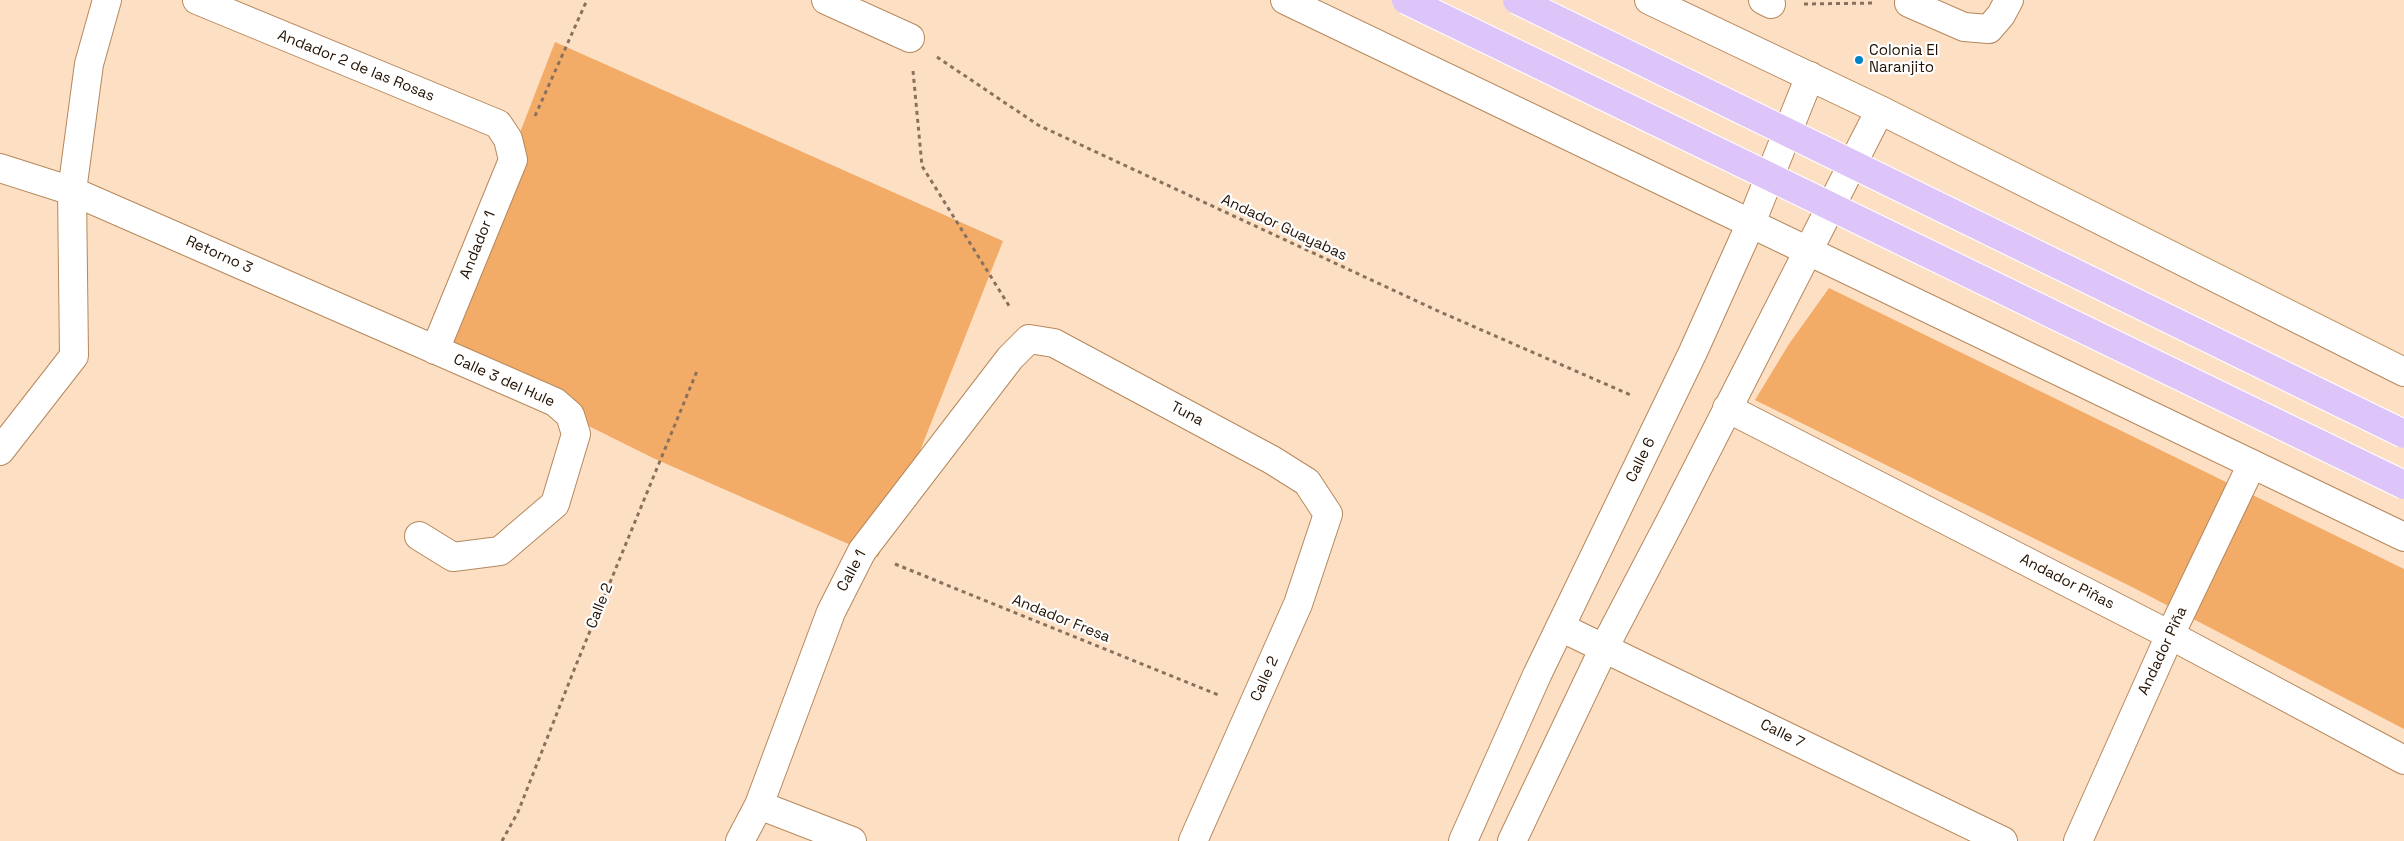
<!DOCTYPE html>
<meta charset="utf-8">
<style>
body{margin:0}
canvas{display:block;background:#fddfc4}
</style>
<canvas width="2404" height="841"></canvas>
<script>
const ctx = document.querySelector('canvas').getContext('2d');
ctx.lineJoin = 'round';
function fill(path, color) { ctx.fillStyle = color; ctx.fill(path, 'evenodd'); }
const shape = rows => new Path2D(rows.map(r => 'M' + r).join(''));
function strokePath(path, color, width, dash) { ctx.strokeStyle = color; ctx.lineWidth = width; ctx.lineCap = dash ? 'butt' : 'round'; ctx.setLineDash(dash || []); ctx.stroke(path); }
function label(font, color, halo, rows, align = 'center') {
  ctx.font = font + ' "Space Grotesk",sans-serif'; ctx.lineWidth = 4.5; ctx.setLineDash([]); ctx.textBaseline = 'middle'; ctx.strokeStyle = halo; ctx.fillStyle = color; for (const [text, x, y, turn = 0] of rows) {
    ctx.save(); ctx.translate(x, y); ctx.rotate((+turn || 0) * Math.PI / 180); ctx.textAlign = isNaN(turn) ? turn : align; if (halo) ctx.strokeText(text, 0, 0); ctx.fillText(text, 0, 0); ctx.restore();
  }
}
fill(shape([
 [555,42,1003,241,878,557,653,458,446,355,439,342],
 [1829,288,2404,569,2404,729,2134,588,1755,400,1789,344]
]), '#f3ac67');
const minor = shape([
 [197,0,498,124,508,139,513,160,435,350],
 [826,0,910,38],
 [1763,0,1771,4],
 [1909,3,1964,27,1989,29,2001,15,2009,0],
 [0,168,72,191,555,402,570,415,576,434,555,504,500,551,453,557,419,536],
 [1727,408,2170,635,2404,760],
 [0,451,74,356,72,191,89,64,107,0],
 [1560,627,2003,841],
 [759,805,852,841],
 [740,841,759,805,831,612,862,551,1010,358,1029,339,1054,343,1272,460,1307,482,1328,514,1298,604,1193,841],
 [1463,841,1537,675,1693,352,1751,223,1810,76],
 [1512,841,1604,648,1673,516,1880,110],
 [2078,841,2170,635,2252,464]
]);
const tertiary = shape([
 [1285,0,2404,537],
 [1649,0,1880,110,2404,372]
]);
strokePath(minor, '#b6885c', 30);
strokePath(tertiary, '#b6885c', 30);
strokePath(shape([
 [1804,4,1875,3],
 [937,57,1038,125,1438,311,1633,396],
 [913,71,922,166,1011,309],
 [535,116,587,0],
 [895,564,1221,696],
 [502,841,518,812,574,670,697,371]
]), '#89725d', 3, [4, 4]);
strokePath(minor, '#fff', 28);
strokePath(tertiary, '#fff', 28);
const primaryBridge = shape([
 [1406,0,2404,485],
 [1517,0,2404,434]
]);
strokePath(primaryBridge, '#fff', 30, []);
strokePath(primaryBridge, '#ddc5fa', 28);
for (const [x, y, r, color] of [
 [1859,60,5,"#0081c9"]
]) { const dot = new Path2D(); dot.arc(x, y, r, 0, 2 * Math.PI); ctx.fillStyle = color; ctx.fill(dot); strokePath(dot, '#fff', 2); }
label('15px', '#221102', '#fff', [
 ["Colonia El",1869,51],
 ["Naranjito",1869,68]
], 'left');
label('15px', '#221102', '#fff', [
 ["Andador 2 de las Rosas",356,66,22],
 ["Andador Guayabas",1284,228,25],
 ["Andador 1",478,245,-68],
 ["Retorno 3",219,255,24],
 ["Calle 3 del Hule",504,381,24],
 ["Tuna",1187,414,28],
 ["Calle 6",1641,460,-64],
 ["Calle 1",852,571,-62],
 ["Andador Piñas",2067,582,27],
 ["Calle 2",600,606,-68],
 ["Andador Fresa",1061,619,22],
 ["Andador Piña",2163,651,-65],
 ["Calle 2",1265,679,-66],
 ["Calle 7",1782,734,26]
]);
</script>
